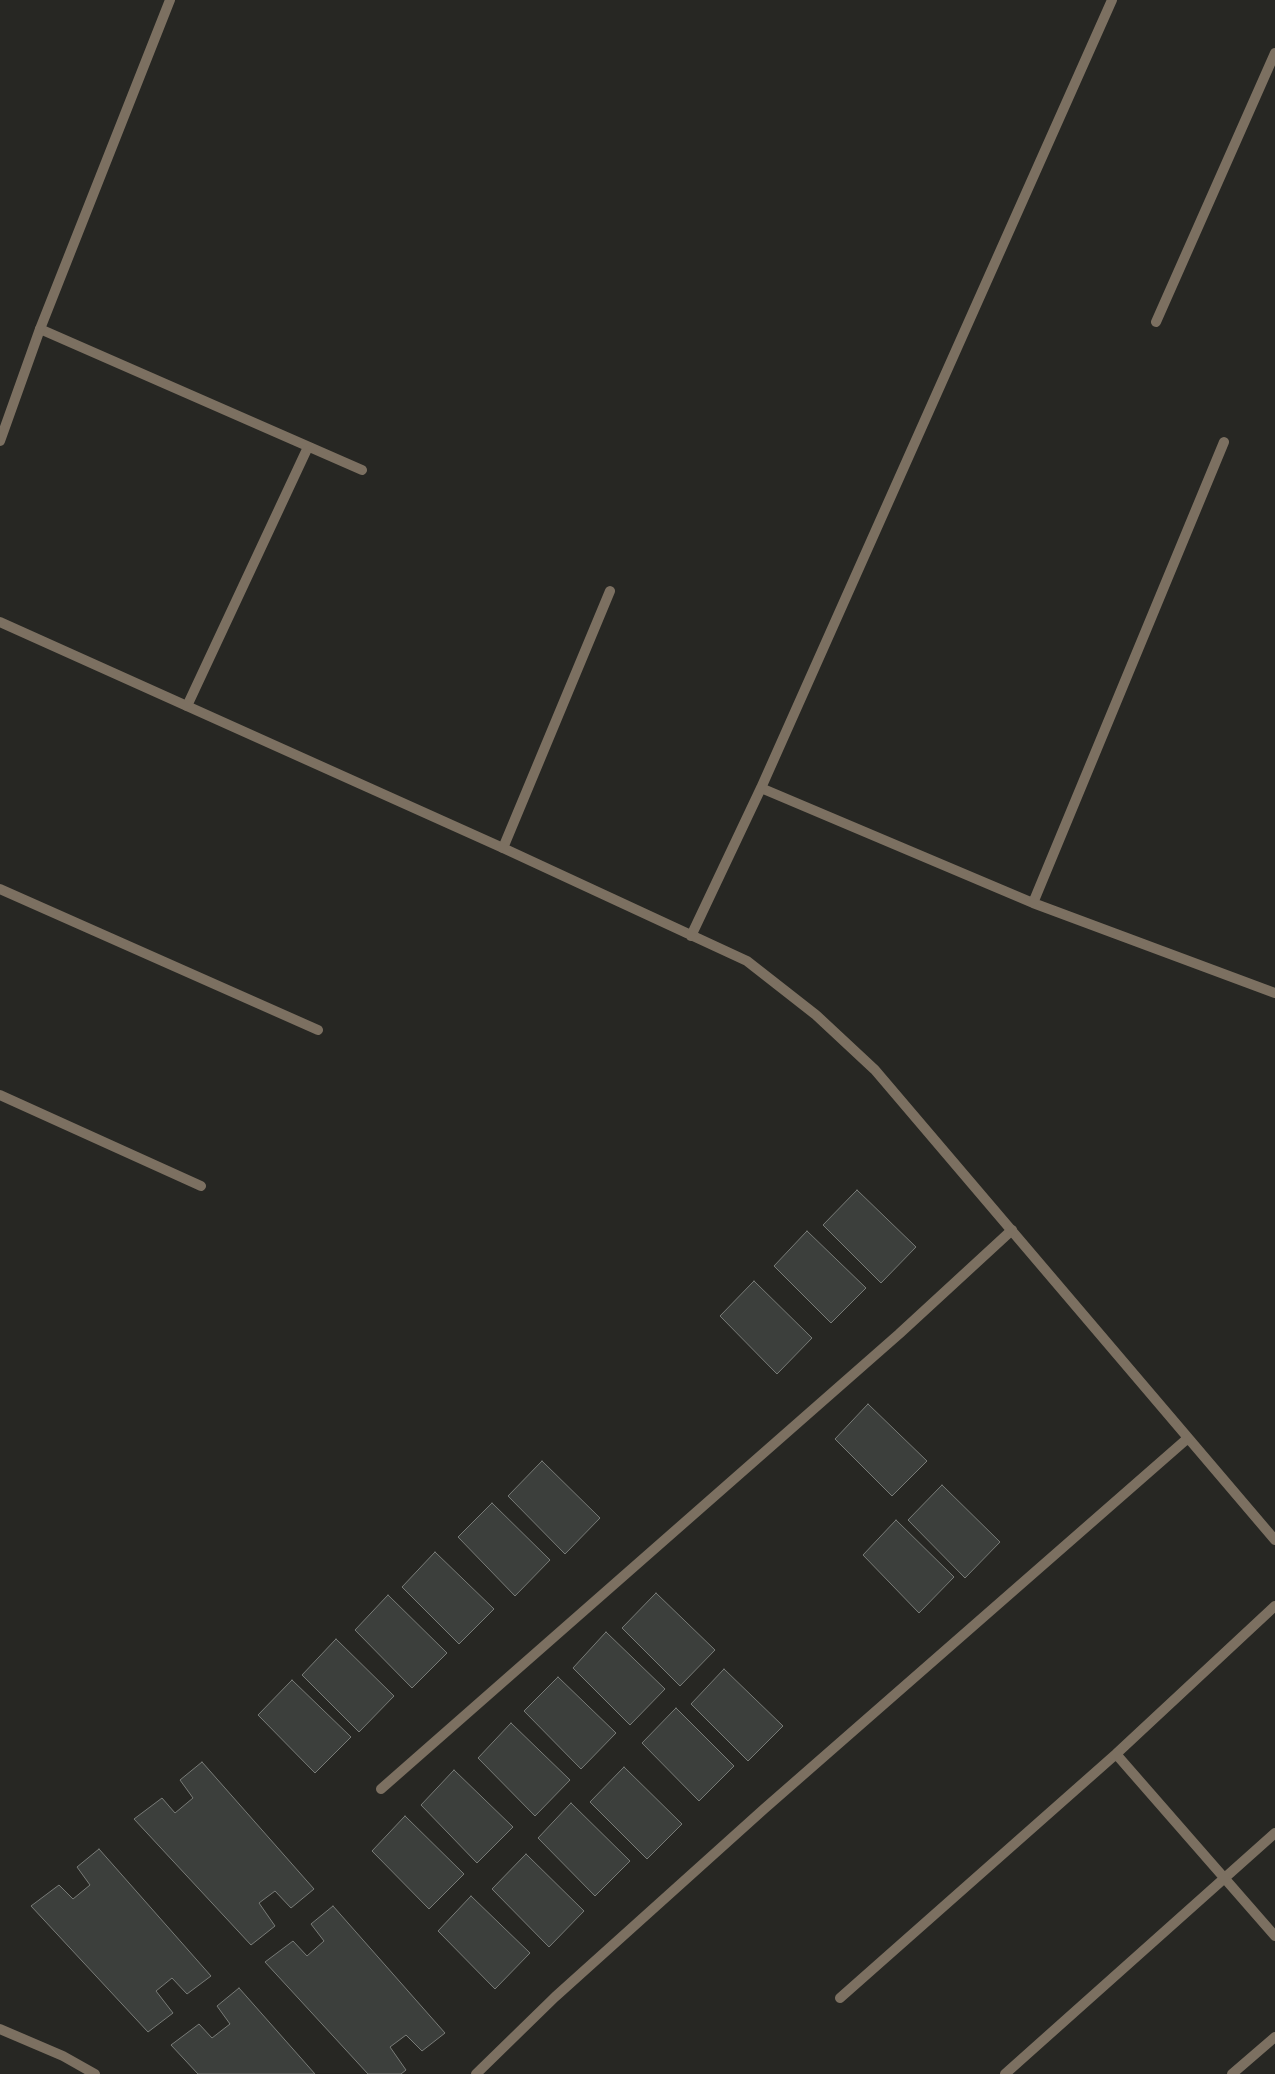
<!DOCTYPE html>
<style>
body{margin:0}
canvas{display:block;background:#272723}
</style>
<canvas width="1275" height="2074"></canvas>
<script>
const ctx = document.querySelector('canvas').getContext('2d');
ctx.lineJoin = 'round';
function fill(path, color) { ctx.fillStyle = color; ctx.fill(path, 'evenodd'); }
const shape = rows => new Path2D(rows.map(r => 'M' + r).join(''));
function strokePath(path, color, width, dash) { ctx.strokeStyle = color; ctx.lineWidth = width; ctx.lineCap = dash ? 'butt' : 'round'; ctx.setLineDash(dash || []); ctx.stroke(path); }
const building = shape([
 [857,1190,916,1247,881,1283,823,1225,857,1190],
 [807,1231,866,1288,831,1323,774,1266,807,1231],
 [754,1281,812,1338,777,1374,720,1316,754,1281],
 [868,1404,927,1461,892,1496,835,1439,868,1404],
 [542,1461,600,1518,565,1554,508,1496,542,1461],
 [942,1485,1000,1542,965,1578,908,1520,942,1485],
 [492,1503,550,1560,515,1596,458,1537,492,1503],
 [896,1520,954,1577,919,1613,863,1555,896,1520],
 [435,1552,494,1609,459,1644,402,1587,435,1552],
 [656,1593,715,1650,680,1686,622,1628,656,1593],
 [388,1595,447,1653,412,1688,355,1630,388,1595],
 [606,1632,665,1689,630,1725,573,1668,606,1632],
 [336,1639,394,1696,359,1732,302,1675,336,1639],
 [724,1669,783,1726,748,1761,691,1704,724,1669],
 [558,1677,616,1733,581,1769,524,1711,558,1677],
 [292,1680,351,1737,315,1773,258,1715,292,1680],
 [676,1708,734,1766,699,1801,642,1743,676,1708],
 [511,1723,570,1780,535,1816,478,1758,511,1723],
 [202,1762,314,1889,291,1908,275,1891,259,1903,275,1926,251,1945,134,1819,162,1798,175,1813,193,1798,180,1780,202,1762],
 [624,1767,682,1824,647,1859,590,1802,624,1767],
 [454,1770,513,1827,477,1863,421,1805,454,1770],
 [571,1803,630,1861,595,1896,538,1838,571,1803],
 [405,1816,464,1874,429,1909,372,1851,405,1816],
 [99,1849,211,1976,187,1994,172,1978,156,1991,173,2013,148,2032,31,1906,59,1885,73,1899,90,1885,77,1867,99,1849],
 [526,1854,584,1911,549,1947,492,1889,526,1854],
 [471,1896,530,1953,495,1989,438,1931,471,1896],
 [333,1906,445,2033,422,2051,406,2035,390,2047,406,2070,401,2074,368,2074,265,1962,293,1941,307,1956,324,1941,311,1924,333,1906],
 [239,1988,315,2074,198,2074,171,2045,199,2024,212,2038,230,2024,217,2006,239,1988]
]);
fill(building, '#3c3f3c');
strokePath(building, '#787b77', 1);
strokePath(shape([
 [40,329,362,470],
 [187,706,308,447],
 [503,848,610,591],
 [1116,1754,1275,1936],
 [381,1789,899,1334,1012,1230],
 [840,1998,1116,1754,1275,1606],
 [1005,2074,1275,1833],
 [1232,2074,1275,2037]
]), '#7c7061', 10);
strokePath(shape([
 [1156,322,1275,53],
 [0,441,40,329,170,0],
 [0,622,503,848,747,961,816,1015,875,1070,1275,1540],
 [761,788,1033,903,1275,993],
 [0,889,318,1030],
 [1033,903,1224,442],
 [691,936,761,788,1112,0],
 [0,1095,201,1186],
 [0,2029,63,2056,95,2074],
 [476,2074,555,1997,764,1809,1188,1438]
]), '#7c7061', 10);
</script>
